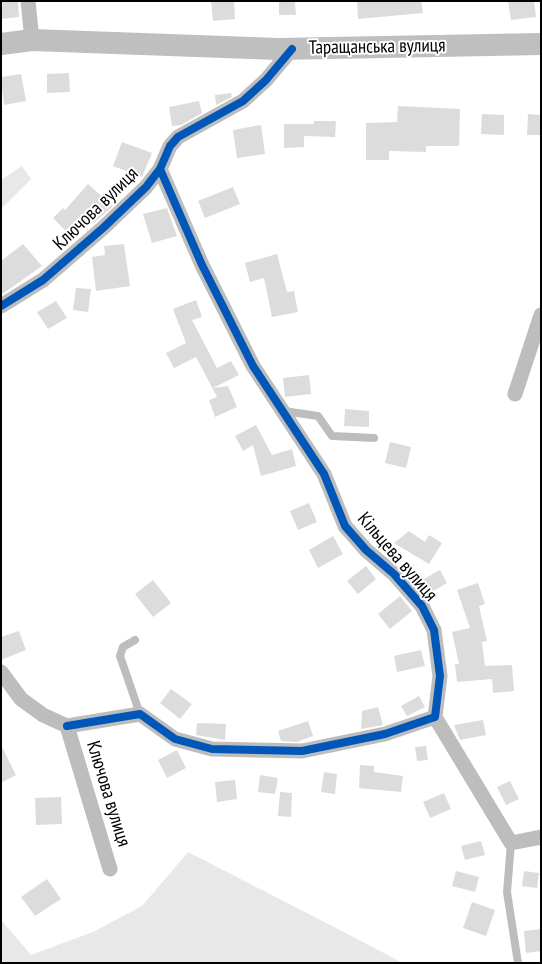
<!DOCTYPE html>
<meta charset="utf-8">
<style>
body{margin:0}
#map{position:relative;width:542px;height:964px;overflow:hidden;background:#fff;font-family:"PT Sans Narrow",sans-serif}
canvas{display:block}
.frame{position:absolute;inset:0;border:2px solid #000;pointer-events:none}
</style>
<div id="map">
<canvas width="542" height="964"></canvas>
<div class="frame"></div>
</div>
<script>
const ctx = document.querySelector('canvas').getContext('2d');
ctx.lineJoin = 'round';
function fill(path, color) { ctx.fillStyle = color; ctx.fill(path, 'evenodd'); }
const shape = rows => new Path2D(rows.map(r => 'M' + r).join(''));
function strokePath(path, color, width, dash) { ctx.strokeStyle = color; ctx.lineWidth = width; ctx.lineCap = dash ? 'butt' : 'round'; ctx.setLineDash(dash || []); ctx.stroke(path); }
function label(font, color, halo, rows, align = 'center') {
  ctx.font = font + ' "PT Sans Narrow",sans-serif'; ctx.lineWidth = 4; ctx.setLineDash([]); ctx.textBaseline = 'middle'; ctx.strokeStyle = halo; ctx.fillStyle = color; for (const [text, x, y, turn = 0] of rows) {
    ctx.save(); ctx.translate(x, y); ctx.rotate((+turn || 0) * Math.PI / 180); ctx.textAlign = isNaN(turn) ? turn : align; if (halo) ctx.strokeText(text, 0, 0); ctx.fillText(text, 0, 0); ctx.restore();
  }
}
fill(shape([
 [22,166,31,179,1,209,1,180],
 [188,852,336,928,403,963,1,963,1,920,31,955,93,932,142,906]
]), '#e8e8e8');
fill(shape([
 [1,1,18,1,19,17,1,19],
 [211,1,234,1,235,19,213,21],
 [279,1,295,1,296,15,279,15],
 [357,1,421,1,423,13,358,19],
 [508,1,534,1,536,17,511,20],
 [69,73,70,92,47,93,47,74],
 [21,74,26,101,4,105,1,77],
 [231,93,232,97,216,105,215,95],
 [199,101,202,113,181,125,172,126,169,107],
 [398,106,460,109,459,146,426,146,426,152,389,151,389,160,366,160,366,123,397,122],
 [482,114,504,115,504,135,481,134],
 [528,114,541,115,541,135,527,135],
 [314,121,336,121,335,137,304,136,304,147,284,148,284,124,314,124],
 [261,125,265,154,237,158,233,130],
 [122,142,152,153,142,177,113,166],
 [88,184,113,206,94,223,84,215,67,232,53,218,63,208,65,210],
 [233,187,240,204,205,218,198,201],
 [167,208,177,236,152,243,143,214],
 [23,244,42,266,1,295,1,261],
 [124,244,130,286,96,291,92,257,105,255,104,246],
 [277,254,287,292,294,291,298,312,272,317,264,278,250,282,245,263],
 [76,288,91,289,88,312,73,310],
 [196,300,202,317,192,320,217,368,231,361,239,375,213,388,228,386,237,407,215,417,209,400,217,397,196,357,174,368,166,353,186,343,173,309],
 [56,301,67,318,48,329,37,312],
 [309,375,311,394,285,397,283,378],
 [345,409,369,411,369,427,344,426],
 [256,425,272,455,292,449,296,466,261,476,253,445,243,451,235,436],
 [390,442,411,447,406,468,385,463],
 [309,503,317,522,298,530,290,511],
 [409,531,425,542,429,535,442,543,429,564,394,543],
 [333,536,343,554,318,568,309,550],
 [366,566,376,579,358,594,347,581],
 [440,570,447,583,430,593,422,580],
 [153,580,171,603,153,617,135,594],
 [478,583,485,604,479,606,487,641,482,642,485,666,512,665,514,691,493,693,492,679,457,682,455,664,459,664,452,632,470,628,457,590],
 [400,596,412,611,390,629,378,614],
 [19,631,26,650,1,660,1,637],
 [421,650,425,666,397,672,394,656],
 [171,689,192,704,180,719,160,703],
 [419,696,425,707,407,716,401,706],
 [378,707,383,725,361,729,362,711],
 [483,720,486,735,460,740,454,725],
 [308,721,313,736,297,742,281,741,278,731],
 [197,723,226,724,225,740,196,735],
 [1,745,16,775,1,783],
 [426,746,428,760,417,761,415,747],
 [177,750,186,768,167,778,158,760],
 [360,765,374,766,374,772,403,776,401,792,359,788],
 [324,772,337,774,335,794,321,792],
 [260,775,278,778,275,794,258,792],
 [235,780,237,799,217,802,215,782],
 [510,781,519,799,506,805,497,787],
 [280,792,292,793,291,817,278,816],
 [444,793,451,809,430,818,423,802],
 [61,797,62,824,36,825,35,798],
 [481,841,485,855,465,860,461,846],
 [456,871,479,877,475,892,452,886],
 [524,871,539,873,537,888,522,886],
 [47,879,61,899,35,916,21,897],
 [472,902,495,910,486,936,463,928],
 [541,929,541,951,526,953,524,931]
]), '#dcdcdc');
strokePath(shape([
 [284,411,318,416,332,436,374,438],
 [135,640,123,647,120,656,140,714],
 [511,843,507,892,518,963]
]), '#bdbdbd', 8);
strokePath(shape([
 [28,1,32,40],
 [1,306,43,280,103,228,146,187,160,169,170,146,178,137,243,101,266,80,292,49],
 [515,394,541,315],
 [1,672,21,699,43,715,67,726,110,869],
 [435,717,511,843,541,837],
 [67,726,140,714,175,739,212,749,302,751,385,734,435,717,440,676,434,630,422,606,394,574,366,550,345,526,324,474,253,366,202,265,160,169]
]), '#bdbdbd', 15);
strokePath(shape([
 [1,44,32,40,279,49,541,44]
]), '#bfbfbf', 22);
strokePath(shape([
 [1,306,43,280,103,228,146,187,160,169,170,146,178,137,243,101,266,80,292,49],
 [67,726,140,714,175,739,212,749,302,751,385,734,435,717,440,676,434,630,422,606,394,574,366,550,345,526,324,474,253,366,202,265,160,169]
]), '#0057b8', 8);
label('19px', '#000', '#fff', [
 ["Таращанська вулиця",377,47,-1],
 ["Ключова вулиця",96,209,-44],
 ["Кільцева вулиця",397,557,49],
 ["Ключова вулиця",108,794,73]
]);
</script>
